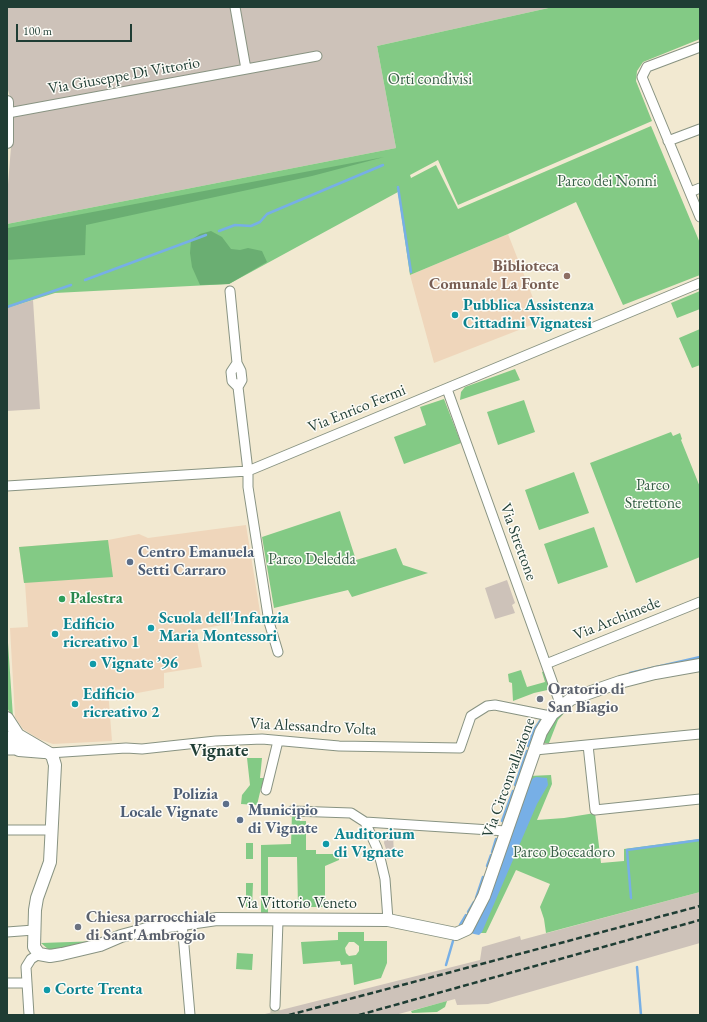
<!DOCTYPE html>
<meta charset="utf-8">
<style>
body{margin:0}
#map{position:relative;width:707px;height:1022px;overflow:hidden;background:#f2e9d1;font-family:"EB Garamond",serif}
canvas{display:block}
.frame{position:absolute;inset:0;border:8px solid #1f3d34;pointer-events:none}
.scale{position:absolute;left:16px;top:24px;width:116px;height:18px;box-sizing:border-box;border:2px solid #1f3d34;border-top:0;padding-left:5px;font-size:12px;line-height:14px;white-space:nowrap;color:#1f3d34;-webkit-text-stroke:3px #fdfcf7;paint-order:stroke}
</style>
<div id="map">
<canvas width="707" height="1022"></canvas>
<div class="frame"></div>
<div class="scale">100 m</div>
</div>
<script>
const ctx = document.querySelector('canvas').getContext('2d');
ctx.lineJoin = 'round';
function fill(path, color) { ctx.fillStyle = color; ctx.fill(path, 'evenodd'); }
const shape = rows => new Path2D(rows.map(r => 'M' + r).join(''));
function strokePath(path, color, width, dash) { ctx.strokeStyle = color; ctx.lineWidth = width; ctx.lineCap = dash ? 'butt' : 'round'; ctx.setLineDash(dash || []); ctx.stroke(path); }
function label(font, color, halo, rows, align = 'center') {
  ctx.font = font + ' "EB Garamond",serif'; ctx.lineWidth = 3; ctx.setLineDash([]); ctx.textBaseline = 'middle'; ctx.strokeStyle = halo; ctx.fillStyle = color; for (const [text, x, y, turn = 0] of rows) {
    ctx.save(); ctx.translate(x, y); ctx.rotate((+turn || 0) * Math.PI / 180); ctx.textAlign = isNaN(turn) ? turn : align; if (halo) ctx.strokeText(text, 0, 0); ctx.fillText(text, 0, 0); ctx.restore();
  }
}
fill(shape([
 [508,234,542,321,434,363,410,275],
 [246,525,261,618,195,630,202,667,164,673,164,688,127,695,127,689,108,690,112,741,53,744,39,739,23,729,15,717,10,628,28,627,25,583,24,583,19,547,108,540,139,534,148,538]
]), '#efd6bb');
fill(shape([
 [7,7,553,7,377,46,396,148,7,224,7,197,14,109,7,87],
 [33,300,40,409,7,411,7,308],
 [507,580,515,603,512,605,515,613,495,619,485,588],
 [386,831,393,831,394,858,387,859,384,850,386,849,384,843],
 [700,892,700,943,488,1004,457,1005,455,999,395,1015,261,1015,480,960,482,947,520,936,521,940]
]), '#cdc2b9');
fill(shape([
 [553,7,700,7,700,39,643,62,637,71,636,81,652,121,458,205,438,160,410,175,411,178,436,165,458,209,651,126,700,243,700,275,623,305,576,202,508,234,410,275,398,192,229,284,55,293,7,308,7,224,396,148,377,46],
 [700,291,700,309,677,318,671,303],
 [700,329,700,365,692,368,679,338],
 [515,369,520,380,460,400,461,392,465,387],
 [444,399,461,443,404,464,394,437,426,425,420,407],
 [524,400,535,432,498,445,487,412],
 [671,432,673,436,680,433,682,439,681,440,700,487,700,557,636,583,590,463],
 [574,472,589,513,539,530,525,490],
 [340,511,356,560,396,548,403,565,428,573,352,597,348,590,274,608,262,537],
 [594,527,608,567,558,584,544,544],
 [108,540,113,577,24,583,19,547],
 [7,628,13,717,7,708],
 [521,670,527,687,545,682,542,672,545,671,552,689,534,693,513,701,512,683,509,682,508,674],
 [571,708,566,711,558,720,549,743,543,743,542,742,550,725,565,710],
 [247,758,262,758,260,778,267,778,264,788,261,788,257,805,241,804,242,795,250,785],
 [551,775,552,784,537,820,564,818,595,813,601,863,624,861,624,849,700,839,700,892,546,933,544,919,540,907,550,884,516,870,486,933,478,933,529,776],
 [292,813,300,814,300,821,306,821,306,850,316,850,316,854,339,854,339,860,325,866,325,897,327,907,298,907,297,857,268,857,268,914,261,914,261,845,291,844],
 [246,843,253,843,253,859,246,859],
 [246,883,253,883,252,908,246,907],
 [338,932,364,932,364,941,387,941,387,963,381,978,354,985,352,964,341,965,340,961,303,964,301,942,338,940],
 [349,942,354,942,359,946,359,951,356,955,349,956,346,953,345,948],
 [100,941,56,949,48,949,41,943],
 [237,953,253,954,252,970,236,969],
 [447,1001,445,1007,437,1012,412,1013,411,1011]
]), '#83ca85');
fill(shape([
 [384,157,312,176,86,225,85,255,7,260,8,228],
 [211,231,222,237,231,249,240,250,248,248,262,251,267,262,229,284,200,285,192,267,190,253,191,240,200,234]
]), '#6aae72');
fill(shape([
 [536,777,547,778,548,785,537,804,482,932,479,935,474,934,471,933,489,896,524,799,532,779]
]), '#77afe6');
strokePath(shape([
 [398,187,411,272],
 [219,231,235,225,251,226,260,222,267,214,383,165],
 [85,280,206,235],
 [7,307,71,285],
 [630,673,700,657],
 [528,746,534,730,542,718],
 [515,785,527,751],
 [502,821,513,791],
 [492,852,496,839],
 [487,866,491,855],
 [476,898,483,877],
 [631,898,627,850,700,840],
 [468,912,474,902],
 [460,925,466,915],
 [446,965,453,941],
 [637,967,641,1015]
]), '#77afe6', 2.5);
strokePath(shape([
 [275,1006,275,1015]
]), '#c8c7b2', 9, [9, 4.5]);
const street = shape([
 [235,7,246,69],
 [700,47,647,67,642,77,700,217],
 [8,113,317,56],
 [668,141,700,129],
 [690,192,700,188],
 [230,291,237,363,241,371,242,380,238,387],
 [237,363,231,372,232,381,238,387,248,471,248,487,269,622,278,652],
 [447,389,561,706],
 [7,486,248,471,700,283],
 [546,664,700,602],
 [7,736,18,735,19,744,19,750,7,750],
 [588,745,595,810,700,799],
 [535,750,700,734],
 [49,753,126,748,142,749,216,741,262,739,339,746,460,748,471,716,487,706,495,705,550,716],
 [266,790,278,741],
 [292,811,351,813,365,822,506,831],
 [365,822,377,848,381,862,385,879,388,920],
 [7,830,52,830],
 [182,923,190,1015],
 [7,932,34,930],
 [7,983,27,983],
 [275,1006,278,921],
 [29,1015,26,967,31,959,39,954]
]);
const secondary = shape([
 [7,102,7,142],
 [7,718,18,735,52,755,55,765,50,862,37,898,35,910,34,947,39,954,50,956,62,954,100,945,121,936,147,929,217,919,388,920,456,934,467,929,484,896,541,732,552,714,571,699,620,682,655,673,700,665],
 [7,740,19,750,44,752]
]);
strokePath(street, '#889382', 11);
strokePath(secondary, '#889382', 14);
strokePath(street, '#fff', 9);
strokePath(secondary, '#fff', 12);
strokePath(shape([
 [289,1015,700,906],
 [359,1015,700,920]
]), '#1f3d34', 2.5, [6, 3]);
for (const [x, y, r, color] of [
 [567,276,4,"#8d6e63"],
 [455,315,4,"#0f9aa8"],
 [130,562,4,"#5c6f8a"],
 [62,599,4,"#2e9e5b"],
 [151,628,4,"#0f9aa8"],
 [55,634,4,"#0f9aa8"],
 [93,664,4,"#0f9aa8"],
 [540,699,4,"#6b7280"],
 [75,704,4,"#0f9aa8"],
 [226,804,4,"#5c6f8a"],
 [240,820,4,"#5c6f8a"],
 [326,844,4,"#0f9aa8"],
 [78,927,4,"#6b7280"],
 [47,990,4,"#0f9aa8"]
]) { const dot = new Path2D(); dot.arc(x, y, r, 0, 2 * Math.PI); ctx.fillStyle = color; ctx.fill(dot); strokePath(dot, '#fdfcf7', 1.5); }
label('16px', '#1f3d34', '#fdfcf7', [
 ["Via Giuseppe Di Vittorio",124,76,-10],
 ["Via Enrico Fermi",357,409,-22],
 ["Via Strettone",518,542,70],
 ["Via Archimede",617,619,-22],
 ["Via Alessandro Volta",313,727,3],
 ["Via Circonvallazione",509,778,-70],
 ["Via Vittorio Veneto",297,904]
]);
label('16px', '#386048', '#fdfcf7', [
 ["Orti condivisi",430,80],
 ["Parco dei Nonni",607,182],
 ["Parco",653,486],
 ["Strettone",653,504],
 ["Parco Deledda",312,560],
 ["Parco Boccadoro",564,853]
]);
label('bold 16px', '#785e54', '#fdfcf7', [
 ["Biblioteca",559,267],
 ["Comunale La Fonte",559,285]
], 'right');
label('bold 16px', '#0d838f', '#fdfcf7', [
 ["Pubblica Assistenza",463,306],
 ["Cittadini Vignatesi",463,324],
 ["Scuola dell'Infanzia",159,619],
 ["Maria Montessori",159,637],
 ["Edificio",63,625],
 ["ricreativo 1",63,643],
 ["Vignate ’96",101,664],
 ["Edificio",83,695],
 ["ricreativo 2",83,713],
 ["Auditorium",334,835],
 ["di Vignate",334,853],
 ["Corte Trenta",55,990]
], 'left');
label('bold 16px', '#4e5e75', '#fdfcf7', [
 ["Centro Emanuela",138,553],
 ["Setti Carraro",138,571],
 ["Polizia",218,795,"right"],
 ["Locale Vignate",218,813,"right"],
 ["Municipio",248,811],
 ["di Vignate",248,829]
], 'left');
label('bold 16px', '#27864d', '#fdfcf7', [
 ["Palestra",70,599]
], 'left');
label('bold 16px', '#5b616d', '#fdfcf7', [
 ["Oratorio di",548,690],
 ["San Biagio",548,708],
 ["Chiesa parrocchiale",86,918],
 ["di Sant'Ambrogio",86,936]
], 'left');
label('bold 18px', '#1f3d34', '#fdfcf7', [
 ["Vignate",219,751]
]);
</script>
